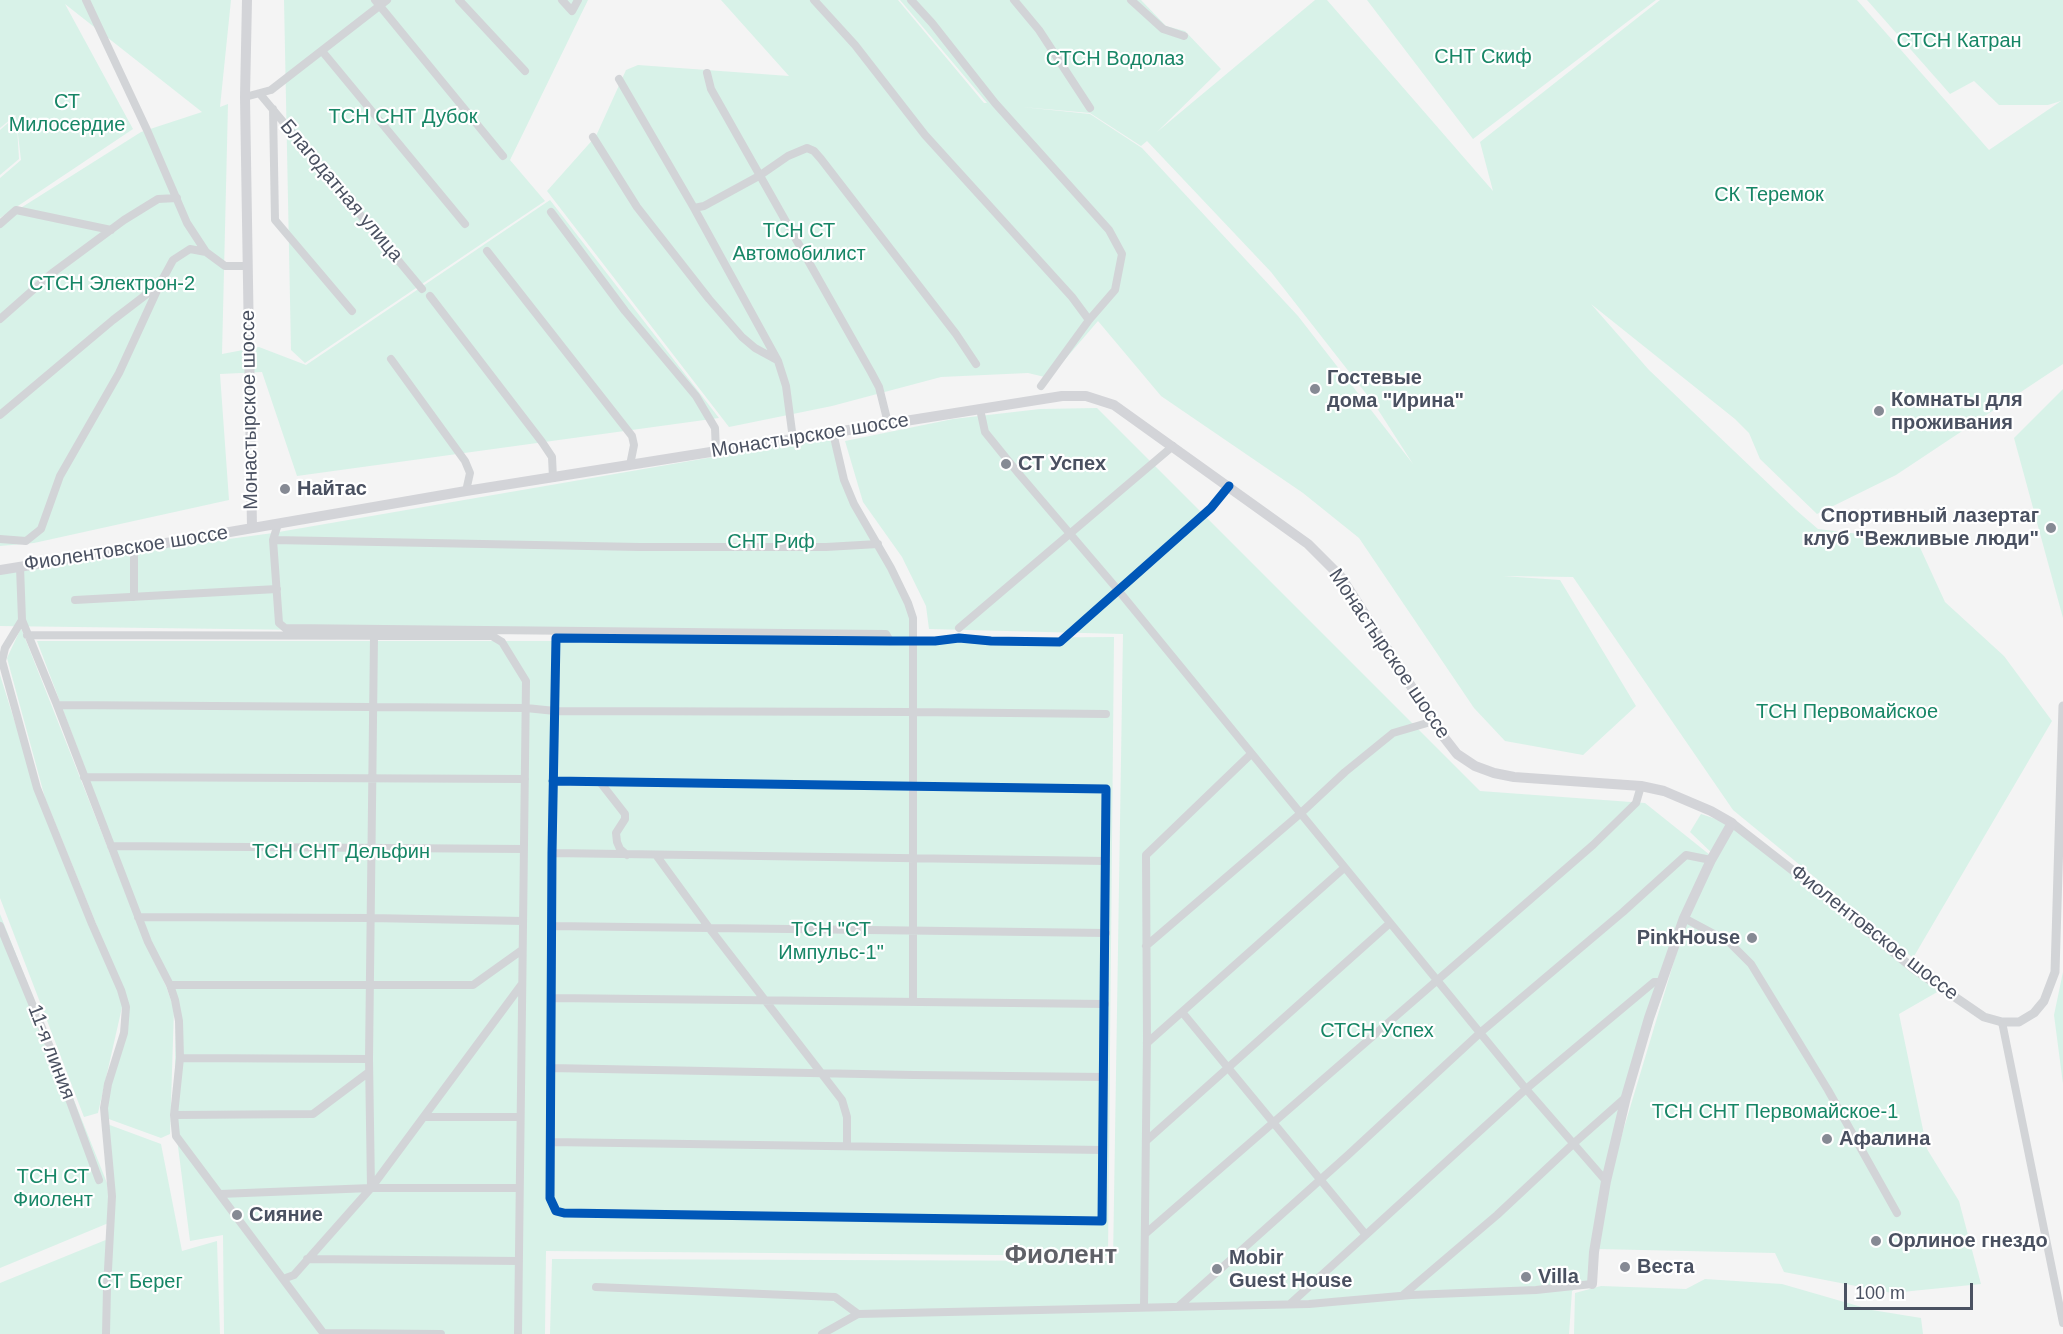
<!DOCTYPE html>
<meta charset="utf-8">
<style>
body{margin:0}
#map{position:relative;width:2063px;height:1334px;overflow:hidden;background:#f4f4f4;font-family:Helvetica,sans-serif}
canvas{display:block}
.scale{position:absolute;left:1844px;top:1283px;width:129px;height:27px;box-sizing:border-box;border:3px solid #4a5161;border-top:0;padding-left:8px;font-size:18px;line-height:21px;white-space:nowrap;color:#4a5161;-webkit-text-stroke:4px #fff;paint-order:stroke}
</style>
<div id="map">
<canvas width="2063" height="1334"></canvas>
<div class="scale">100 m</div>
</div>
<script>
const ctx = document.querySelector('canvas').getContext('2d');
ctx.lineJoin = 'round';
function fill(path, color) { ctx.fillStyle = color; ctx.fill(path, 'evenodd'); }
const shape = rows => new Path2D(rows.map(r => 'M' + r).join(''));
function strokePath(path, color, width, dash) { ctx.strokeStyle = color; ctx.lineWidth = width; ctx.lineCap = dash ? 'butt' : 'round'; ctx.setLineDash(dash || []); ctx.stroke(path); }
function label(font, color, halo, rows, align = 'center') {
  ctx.font = font + ' Helvetica,sans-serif'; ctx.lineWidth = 4.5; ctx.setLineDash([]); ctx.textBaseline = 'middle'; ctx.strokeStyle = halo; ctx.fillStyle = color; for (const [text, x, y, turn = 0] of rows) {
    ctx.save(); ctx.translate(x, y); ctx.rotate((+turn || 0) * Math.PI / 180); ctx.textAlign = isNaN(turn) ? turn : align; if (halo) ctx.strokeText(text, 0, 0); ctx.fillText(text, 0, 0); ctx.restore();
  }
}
fill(shape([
 [0,0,231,0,220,107,228,104,222,354,259,347,306,365,550,200,719,418,297,476,262,372,220,374,229,500,34,543,0,546,0,221,141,132,202,112,65,4,133,129,0,218,0,178,21,160,17,126,19,159,0,175,0,130,16,116,16,115,0,128],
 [284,0,588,0,510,160,545,201,305,363,291,350],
 [721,0,898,0,984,103,987,103,900,0,1141,0,1166,26,1185,31,1221,69,1157,132,1315,0,1327,0,1493,191,1480,142,1660,0,1857,0,1989,150,2061,101,2048,105,1999,105,1974,81,1950,94,1867,0,2063,0,2063,364,1896,475,1817,514,1760,459,1749,433,1735,419,1591,304,1649,370,1796,510,1818,529,1917,541,1945,602,2004,656,2052,721,1913,958,1733,810,1573,577,1503,576,1560,580,1636,706,1583,755,1505,741,1474,708,1359,538,1303,493,1161,396,1098,321,1049,378,1028,373,941,377,832,406,729,427,547,191,596,136,626,70,638,65,789,76],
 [1022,107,1090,113,1141,146,1147,141,1271,272,1375,405,1413,464,1298,316,1142,148,1090,114],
 [1367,0,1656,0,1473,139],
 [2063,389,2063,618,2014,438],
 [1097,408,1480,791,1645,803,1715,859,1716,857,1690,832,1701,814,1725,822,1939,991,1899,1014,1927,1149,1959,1201,1981,1284,1892,1293,1784,1272,1775,1253,1597,1249,1608,1181,1681,938,1634,1079,1605,1186,1590,1281,1572,1291,1569,1334,550,1334,552,1259,1113,1261,1123,634,929,629,926,606,902,557,863,502,845,441,953,419,1040,409],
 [829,437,868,528,913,614,913,638,0,626,0,570,273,533],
 [21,628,146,945,166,986,174,1009,170,1134,161,1138,106,1118,105,1107,129,1005,45,798,7,658],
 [1114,637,1108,1256,546,1251,545,1334,224,1334,223,1235,190,1241,174,1115,176,1009,37,641,552,641],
 [0,675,41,805,123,1003,98,1113,84,1117,0,898],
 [0,914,107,1183,111,1222,0,1268],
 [2063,972,2063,1084,2054,1015],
 [107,1124,161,1144,182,1251,217,1241,220,1334,0,1334,0,1283,113,1237],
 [1705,1279,1782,1284,1872,1310,1921,1318,1923,1334,1574,1334,1575,1293,1601,1286,1686,1289]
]), '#d8f2e8');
strokePath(shape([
 [86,0,147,130,187,223,206,252,225,266,247,266],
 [375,0,503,156],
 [459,0,525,71],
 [562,0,572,11,578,0],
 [814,0,855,45,925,135,1072,297,1089,320],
 [911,0,932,23,995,103,1109,230,1122,254,1115,290,1089,320,1041,386],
 [1014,0,1039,30,1090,108],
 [1131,0,1163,29,1184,36],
 [322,51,465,224],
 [707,73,711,89,871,372,879,387,888,423],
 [619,79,694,208],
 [260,94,422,289],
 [245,97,271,90,387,0],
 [273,109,275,220,352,311],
 [593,137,637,207,709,299,742,337,755,348,777,360],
 [551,212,625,311,696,396,715,428,716,452],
 [0,224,16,210,111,230],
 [487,251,632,436,634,445,630,465],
 [430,296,542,442,552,457,553,478],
 [0,319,51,274,124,220,158,199,177,198],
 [391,359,465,461,470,473,466,491],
 [980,409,985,432,1019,474,1118,590,1526,1089,1606,1181],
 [0,415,113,320,160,284,173,260,190,249,206,252],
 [833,433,844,480,854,504,891,568,908,603,913,618,913,1002],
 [793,439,786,386,778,361,694,208,704,206,759,176,788,156,807,148,814,151,821,159,956,334,976,364],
 [278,524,273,540,279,623,285,628,886,634,890,641],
 [0,539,26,541,41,529,60,476,119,373,160,284],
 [273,540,640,547,826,547,878,544],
 [134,549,134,597],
 [20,567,22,620,5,648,2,661,37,788,92,924,121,990,126,1007,124,1033,108,1084,104,1108,112,1196,107,1288,106,1334],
 [75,600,277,589],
 [22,620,57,705,148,942,170,985,175,1000,179,1021,180,1058,174,1115,176,1136,324,1334],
 [959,628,1173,446],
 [27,635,492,636,502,642,526,681,518,1334],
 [57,705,526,708,555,711,913,712,1106,714],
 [84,777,525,779],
 [553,781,1106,789,1102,1221,564,1213,556,1211,550,1198,552,853,556,638,890,641,935,641,959,638,991,641,1060,642,1211,508,1229,486],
 [600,782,625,814,625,819,616,833,617,842,620,849,627,855],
 [111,846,524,849],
 [552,853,1106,861],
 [656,855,710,929,842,1100,847,1117,847,1146],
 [138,917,371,918,523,921],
 [1684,918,1729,942,1751,964,1828,1090,1897,1213],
 [0,926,50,1047,99,1180],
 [551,926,1106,933],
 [1146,946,1301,813,1345,772,1393,733,1434,721],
 [170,985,473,985,522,950],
 [551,998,1105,1004],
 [1182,1012,1366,1235],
 [2002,1022,2063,1323],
 [1147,1043,1344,868],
 [180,1058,369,1059],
 [550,1068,914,1075,1104,1077],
 [174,1115,313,1114,369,1072],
 [424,1117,520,1117],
 [1146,1141,1390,923],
 [550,1142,1103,1150],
 [371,1188,369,1059,374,636],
 [220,1194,371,1188,519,1188],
 [1145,1234,1593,845,1636,803,1641,786],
 [307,1259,519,1261],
 [283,1279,294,1275,371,1188,522,984],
 [596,1287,835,1297,858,1314],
 [1403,1295,1497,1215,1573,1144,1625,1098],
 [1290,1304,1526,1089,1654,982,1662,982],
 [1179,1306,1348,1155,1481,1032,1623,912,1686,855,1711,860],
 [1144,1307,1147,1040,1146,855,1251,754],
 [324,1333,441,1334],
 [822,1334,858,1314,1309,1304,1411,1295,1536,1290,1592,1284]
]), '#d2d4d7', 8);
strokePath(shape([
 [1732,823,1809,883,1914,969,1984,1017,2002,1022,2019,1022,2034,1013,2044,1001,2055,972,2063,706]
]), '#d2d4d7', 9);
strokePath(shape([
 [247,0,245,97,252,528],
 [0,570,172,542,466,491,1062,396,1086,396,1114,405,1308,544,1341,577,1443,736,1457,754,1475,766,1494,773,1514,777,1641,786,1664,791,1711,811,1732,823,1711,860,1684,918,1649,1018,1626,1097,1606,1181,1594,1252,1592,1284]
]), '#d3d4d8', 10);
strokePath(shape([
 [553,781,1106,789,1102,1221,564,1213,556,1211,550,1198,552,853,556,638,890,641,935,641,959,638,991,641,1060,642,1211,508,1229,486]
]), '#0057b8', 9);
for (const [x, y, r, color] of [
 [1315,389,6,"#868a94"],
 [1879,411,6,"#868a94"],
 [1006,464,6,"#868a94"],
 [285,489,6,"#868a94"],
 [2051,528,6,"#868a94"],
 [1752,938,6,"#868a94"],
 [1827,1139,6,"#868a94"],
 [237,1215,6,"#868a94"],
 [1876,1241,6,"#868a94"],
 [1625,1267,6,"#868a94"],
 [1217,1269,6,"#868a94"],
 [1526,1277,6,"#868a94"]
]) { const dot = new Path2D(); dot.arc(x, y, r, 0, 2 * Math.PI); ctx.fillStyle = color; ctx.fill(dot); strokePath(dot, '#fff', 2); }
label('20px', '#178666', '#fff', [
 ["СТСН Катран",1959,41],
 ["СНТ Скиф",1483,57],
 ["СТСН Водолаз",1115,59],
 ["СТ",67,102],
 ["Милосердие",67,125],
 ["ТСН СНТ Дубок",403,117],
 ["СК Теремок",1769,195],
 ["ТСН СТ",799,231],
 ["Автомобилист",799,254],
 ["СТСН Электрон-2",112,284],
 ["СНТ Риф",771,542],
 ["ТСН Первомайское",1847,712],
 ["ТСН СНТ Дельфин",341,852],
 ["ТСН \"СТ",831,930],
 ["Импульс-1\"",831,953],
 ["СТСН Успех",1377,1031],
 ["ТСН СНТ Первомайское-1",1775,1112],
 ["ТСН СТ",53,1177],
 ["Фиолент",53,1200],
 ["СТ Берег",140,1282]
]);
label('20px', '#4a5161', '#fff', [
 ["Благодатная улица",341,191,50],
 ["Монастырское шоссе",250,410,-91],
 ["Монастырское шоссе",810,436,-9],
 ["Фиолентовское шоссе",126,549,-9],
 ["Монастырское шоссе",1389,654,56],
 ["Фиолентовское шоссе",1874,933,38],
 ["11-я линия",51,1052,69]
]);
label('bold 20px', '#4a5161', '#fff', [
 ["Гостевые",1327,378],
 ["дома \"Ирина\"",1327,401],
 ["Комнаты для",1891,400],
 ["проживания",1891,423],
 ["СТ Успех",1018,464],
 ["Найтас",297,489],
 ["Спортивный лазертаг",2039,516,"right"],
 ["клуб \"Вежливые люди\"",2039,539,"right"],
 ["PinkHouse",1740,938,"right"],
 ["Афалина",1839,1139],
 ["Сияние",249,1215],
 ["Орлиное гнездо",1888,1241],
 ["Mobir",1229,1258],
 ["Guest House",1229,1281],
 ["Веста",1637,1267],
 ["Villa",1538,1277]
], 'left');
label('bold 26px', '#5f6168', '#fff', [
 ["Фиолент",1061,1256]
]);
</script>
